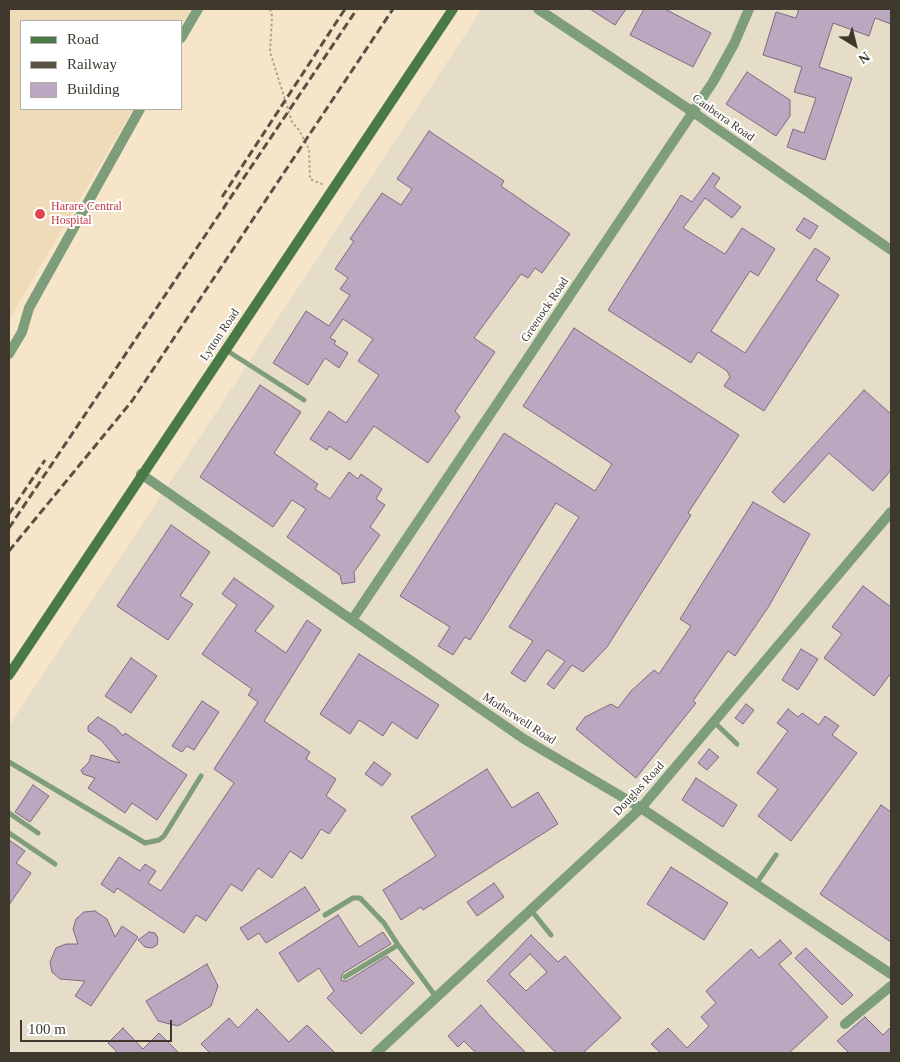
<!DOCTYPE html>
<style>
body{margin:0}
#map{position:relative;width:900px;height:1062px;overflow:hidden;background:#f6e5c9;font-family:Georgia,serif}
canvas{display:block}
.frame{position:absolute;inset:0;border:10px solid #3e382d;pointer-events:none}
.legend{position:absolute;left:20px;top:20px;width:162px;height:90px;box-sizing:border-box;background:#fff;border:1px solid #b2afab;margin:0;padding:6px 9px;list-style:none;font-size:15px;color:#3e382d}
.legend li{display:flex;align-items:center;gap:10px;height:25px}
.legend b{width:25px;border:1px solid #b2afab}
.north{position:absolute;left:830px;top:20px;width:50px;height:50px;-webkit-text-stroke:4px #fff;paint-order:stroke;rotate:144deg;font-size:14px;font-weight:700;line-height:20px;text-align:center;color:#3e382d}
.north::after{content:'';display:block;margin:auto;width:18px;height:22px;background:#3e382d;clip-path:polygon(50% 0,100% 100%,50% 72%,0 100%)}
.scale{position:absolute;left:20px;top:1020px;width:152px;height:22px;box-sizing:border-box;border:2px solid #3e382d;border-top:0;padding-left:6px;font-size:15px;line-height:18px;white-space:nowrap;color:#3e382d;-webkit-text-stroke:4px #fff;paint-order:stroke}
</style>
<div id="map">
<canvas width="900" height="1062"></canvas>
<div class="frame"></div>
<ul class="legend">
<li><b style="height:6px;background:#497946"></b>Road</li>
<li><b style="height:6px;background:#595143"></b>Railway</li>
<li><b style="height:14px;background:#bca7c0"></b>Building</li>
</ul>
<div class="north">N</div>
<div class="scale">100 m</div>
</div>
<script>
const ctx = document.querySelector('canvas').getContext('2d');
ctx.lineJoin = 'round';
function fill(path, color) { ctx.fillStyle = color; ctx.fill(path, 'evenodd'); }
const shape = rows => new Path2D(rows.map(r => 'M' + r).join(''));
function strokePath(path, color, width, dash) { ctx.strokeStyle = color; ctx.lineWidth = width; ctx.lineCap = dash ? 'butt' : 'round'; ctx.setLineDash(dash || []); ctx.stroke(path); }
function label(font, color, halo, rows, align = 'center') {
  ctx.font = font + ' Georgia,serif'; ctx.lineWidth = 4; ctx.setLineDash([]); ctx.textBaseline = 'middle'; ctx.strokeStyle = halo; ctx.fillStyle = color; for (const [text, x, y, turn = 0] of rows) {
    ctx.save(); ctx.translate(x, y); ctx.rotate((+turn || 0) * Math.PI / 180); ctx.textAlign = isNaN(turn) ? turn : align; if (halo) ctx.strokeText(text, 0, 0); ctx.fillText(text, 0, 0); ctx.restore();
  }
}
fill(shape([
 [482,9,891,9,891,1053,9,1053,9,726]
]), '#e6ddc8');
fill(shape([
 [9,9,191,9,181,26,181,21,21,21,21,109,133,109,9,320]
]), '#efdbb8');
const building = shape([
 [590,9,626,9,615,25,590,9],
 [644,9,665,9,711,33,693,67,630,35,644,9],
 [799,9,891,9,891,24,875,18,869,36,833,23,819,67,852,78,825,160,787,147,793,129,804,133,816,98,794,92,802,67,763,55,776,12,796,18,799,9],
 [747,72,790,100,790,116,776,136,726,104,747,72],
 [429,131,504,181,501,186,570,234,542,273,535,268,528,278,521,274,474,338,495,352,455,411,460,417,428,463,374,426,350,460,329,446,327,450,310,439,329,411,346,423,379,375,358,361,373,339,343,319,330,338,336,341,334,344,348,353,339,368,325,358,308,385,273,363,306,311,329,326,350,295,340,289,348,278,335,269,354,241,350,239,382,193,401,205,412,189,397,179,429,131],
 [713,173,720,178,714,187,741,207,732,218,705,198,683,228,725,254,742,228,775,249,758,276,750,271,711,331,745,353,815,248,830,258,816,280,839,295,764,411,724,386,730,377,727,371,698,352,691,363,608,310,681,195,692,202,713,173],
 [804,218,818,226,810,239,796,230,804,218],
 [574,328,739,435,688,513,691,515,607,647,583,672,572,665,554,689,547,684,565,661,547,650,525,682,511,673,533,641,509,627,579,517,556,503,470,640,465,637,453,655,438,646,450,627,400,596,504,433,595,491,612,464,523,406,574,328],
 [260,385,301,412,274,453,318,484,315,489,330,499,349,472,358,479,361,474,382,489,376,499,385,505,370,527,380,535,354,572,355,582,342,584,340,575,287,537,306,509,292,500,273,527,200,477,260,385],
 [864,390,891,414,891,470,873,491,829,453,784,503,772,492,864,390],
 [753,502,810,534,769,606,735,656,728,651,693,701,696,703,636,778,576,729,585,717,611,704,618,708,631,691,654,670,659,674,691,626,680,619,753,502],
 [171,525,210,552,180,596,193,604,168,640,117,606,171,525],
 [234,578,274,606,255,631,286,653,307,620,321,630,264,721,310,752,306,759,336,779,326,796,346,810,329,834,321,829,302,859,290,851,272,878,258,868,242,891,231,884,206,921,196,915,184,933,117,888,114,893,101,884,119,857,140,871,145,864,156,871,148,883,161,891,234,783,214,769,258,702,248,695,252,689,202,654,237,605,222,594,234,578],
 [863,586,891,607,891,673,874,696,824,658,842,634,832,627,863,586],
 [801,649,818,659,798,690,782,680,801,649],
 [359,654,439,705,417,739,392,722,383,736,359,720,350,734,320,714,359,654],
 [131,658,157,676,131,713,105,696,131,658],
 [202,701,219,712,194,750,187,746,182,752,172,746,202,701],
 [746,704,754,710,743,724,735,718,746,704],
 [788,709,798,717,802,713,819,725,825,716,839,726,832,735,857,753,791,841,758,816,778,789,757,773,788,731,777,723,788,709],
 [98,717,116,728,123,736,125,733,187,775,157,820,132,803,125,813,88,788,95,778,83,774,81,770,89,762,91,755,120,763,101,740,88,731,88,726,98,717],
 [709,749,719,757,707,770,698,763,709,749],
 [374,762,391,774,382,786,365,774,374,762],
 [487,769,512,808,538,792,558,824,423,910,421,907,401,920,383,890,436,856,411,817,487,769],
 [696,778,737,805,723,827,682,800,696,778],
 [33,785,49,796,30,822,15,812,33,785],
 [881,805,891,812,891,942,820,894,881,805],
 [9,840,25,851,16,863,31,873,9,905,9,840],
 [671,867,728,903,704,940,647,904,671,867],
 [494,883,504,897,477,916,467,902,494,883],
 [305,887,320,910,266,943,259,933,248,940,240,928,305,887],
 [95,911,107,919,115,937,122,926,138,937,91,1006,75,996,85,981,60,979,52,972,50,962,56,948,66,944,78,944,73,929,76,919,84,912,95,911],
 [338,915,359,947,383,932,391,944,343,973,341,977,342,981,347,981,387,956,414,983,361,1034,327,998,334,991,319,968,298,982,279,953,338,915],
 [149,932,155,933,158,938,157,945,152,948,145,947,138,940,149,932],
 [531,935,558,962,565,956,621,1018,583,1053,556,1053,487,981,531,935],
 [530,954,547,972,526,991,509,974,530,954],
 [780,940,792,953,779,964,828,1017,789,1053,661,1053,651,1044,668,1028,687,1048,709,1026,701,1017,716,1003,706,991,751,949,759,958,780,940],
 [806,948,853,995,842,1005,795,958,806,948],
 [207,964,218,986,211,1006,178,1026,158,1021,146,1001,207,964],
 [481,1005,490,1016,526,1053,476,1053,464,1041,458,1047,448,1036,481,1005],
 [257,1009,289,1042,307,1025,335,1053,210,1053,201,1044,229,1018,238,1028,257,1009],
 [865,1017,883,1035,891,1027,891,1053,849,1053,837,1041,865,1017],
 [123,1028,143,1049,159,1033,179,1053,118,1053,108,1043,123,1028]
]);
fill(building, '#bca7c0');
strokePath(building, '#7e6b81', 1);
strokePath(shape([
 [270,9,272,16,270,52,292,122,299,130,309,149,310,179,324,185]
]), '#aea28c', 2, [2.5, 2.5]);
strokePath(shape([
 [226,350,304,400],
 [714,722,737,744],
 [9,762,145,843,159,840,164,836,201,776],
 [9,813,38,833],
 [9,833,55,864],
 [756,884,776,855],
 [531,910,551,935],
 [325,915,353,898,360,898,384,923,398,945],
 [345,977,398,945,436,997]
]), '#7e9e7b', 5);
strokePath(shape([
 [538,9,693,112,891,250],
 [181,38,198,9],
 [9,354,22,332,29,308,140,109],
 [141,474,524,739,641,808,891,974],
 [352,620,713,82,734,44,749,9],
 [845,1024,891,986],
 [376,1053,641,808,891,512]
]), '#7e9e7b', 10);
strokePath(shape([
 [9,675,453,9]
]), '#497946', 10);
strokePath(shape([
 [222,197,345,9],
 [9,514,45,460],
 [9,528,357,9],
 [9,551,132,401,393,9]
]), '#595143', 3, [8, 4]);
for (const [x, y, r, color] of [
 [40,214,6,"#e0444e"]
]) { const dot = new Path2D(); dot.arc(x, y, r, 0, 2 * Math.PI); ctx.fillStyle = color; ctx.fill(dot); strokePath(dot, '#fff', 2); }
label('12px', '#3e382d', '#fff', [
 ["Canberra Road",723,118,35],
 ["Greenock Road",545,310,-56],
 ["Lytton Road",220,335,-56],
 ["Motherwell Road",519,719,33],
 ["Douglas Road",639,789,-47]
]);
label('12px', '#be3a42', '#fff', [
 ["Harare Central",51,207],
 ["Hospital",51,221]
], 'left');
</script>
